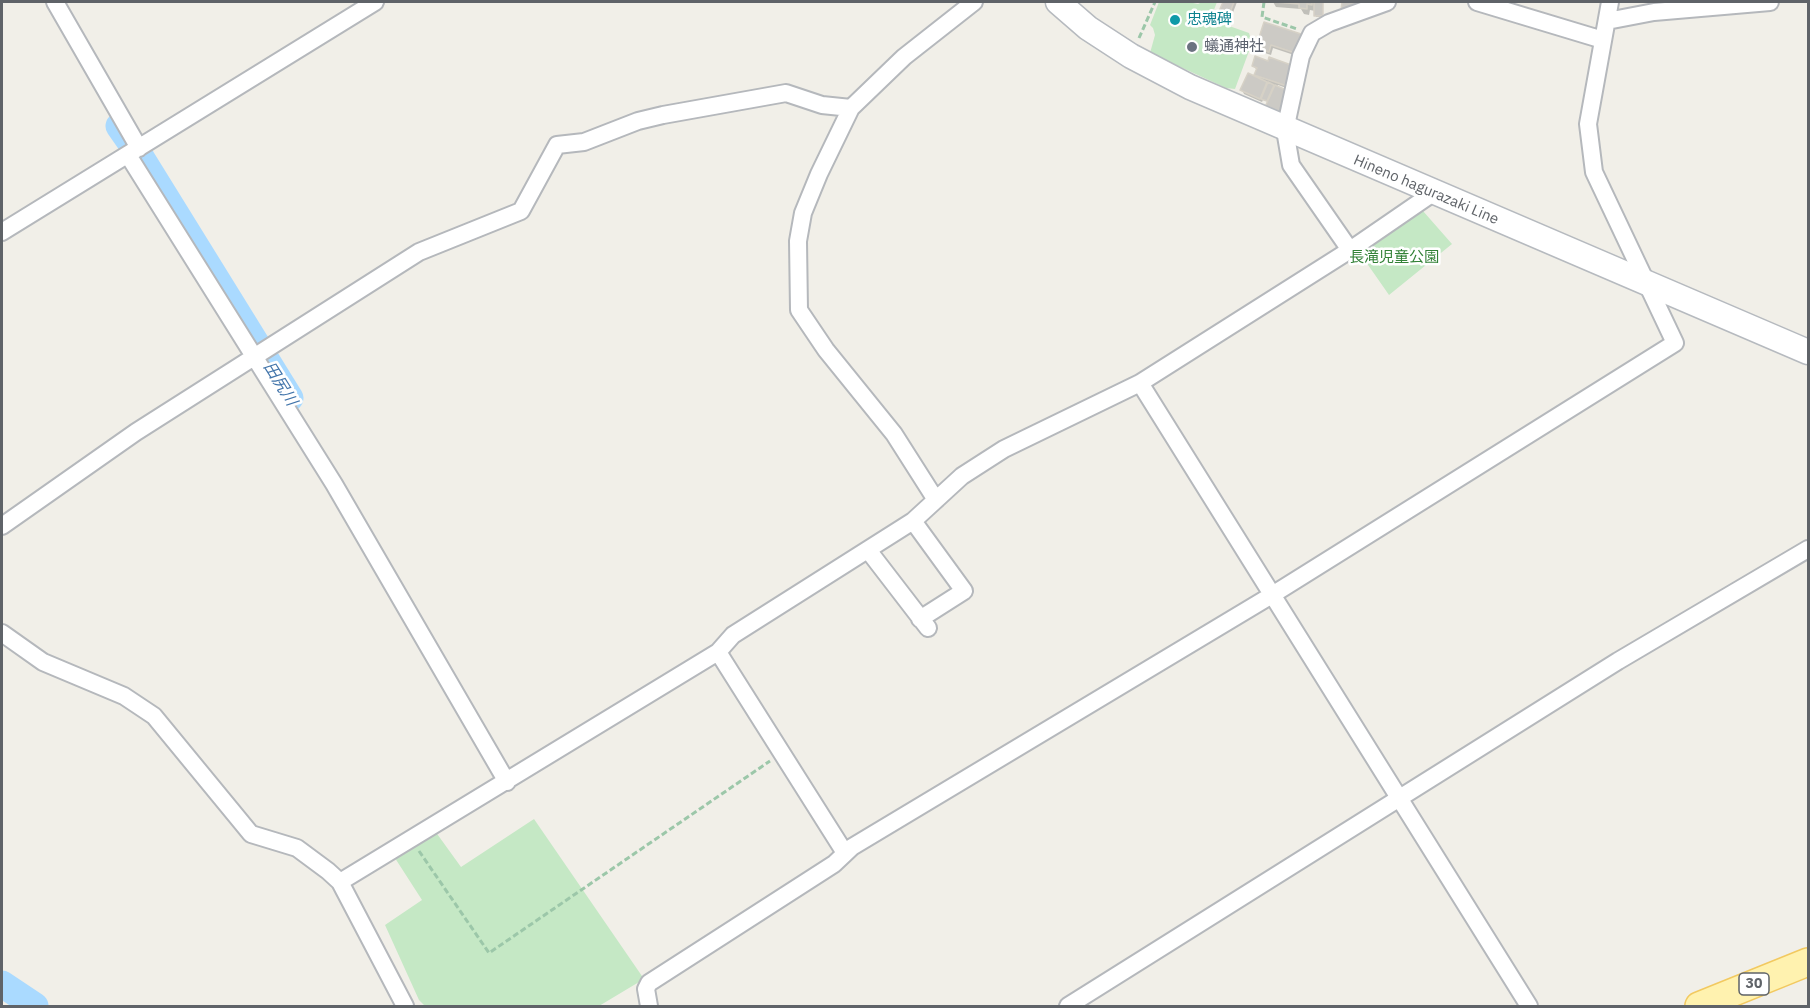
<!DOCTYPE html>
<meta charset="utf-8">
<style>
body{margin:0}
#map{position:relative;width:1810px;height:1008px;overflow:hidden;background:#f1efe8;font-family:"IBM Plex Sans",sans-serif}
canvas{display:block}
.frame{position:absolute;inset:0;border:3px solid #5f6368;pointer-events:none}
</style>
<div id="map">
<canvas width="1810" height="1008"></canvas>
<div class="frame"></div>
</div>
<script>
const ctx = document.querySelector('canvas').getContext('2d');
ctx.lineJoin = 'round';
function fill(path, color) { ctx.fillStyle = color; ctx.fill(path, 'evenodd'); }
const shape = rows => new Path2D(rows.map(r => 'M' + r).join(''));
function strokePath(path, color, width, dash) { ctx.strokeStyle = color; ctx.lineWidth = width; ctx.lineCap = dash ? 'butt' : 'round'; ctx.setLineDash(dash || []); ctx.stroke(path); }
function label(font, color, halo, rows, align = 'center') {
  ctx.font = font + ' "IBM Plex Sans","Noto Sans JP",sans-serif'; ctx.lineWidth = 5; ctx.setLineDash([]); ctx.textBaseline = 'middle'; ctx.strokeStyle = halo; ctx.fillStyle = color; for (const [text, x, y, turn = 0] of rows) {
    ctx.save(); ctx.translate(x, y); ctx.rotate((+turn || 0) * Math.PI / 180); ctx.textAlign = isNaN(turn) ? turn : align; if (halo) ctx.strokeText(text, 0, 0); ctx.fillText(text, 0, 0); ctx.restore();
  }
}
fill(shape([
 [1159,2,1188,2,1198,4,1202,2,1217,2,1212,15,1215,21,1249,33,1252,43,1235,89,1226,88,1150,53,1155,35,1153,28,1150,25],
 [1423,211,1452,244,1389,295,1359,252],
 [534,819,644,979,599,1006,425,1006,419,1000,385,925,422,900,393,855,435,831,461,867]
]), '#c5e8c5');
fill(shape([
 [1224,2,1237,2,1229,23,1221,20,1219,16],
 [1273,2,1315,2,1315,4,1323,5,1323,17,1316,17,1315,11,1310,10,1309,15,1304,14,1301,9,1276,7],
 [1300,35,1302,39,1297,56,1273,48,1271,55,1259,51,1257,47],
 [1269,63,1289,89,1278,85,1269,102,1263,100,1262,102,1244,94,1242,90,1258,80,1256,75,1257,70,1253,66]
]), '#0003');
strokePath(shape([
 [119,126,142,159,290,398],
 [2,984,35,1006]
]), '#aadaff', 27);
const building = shape([
 [1223,2,1234,2,1227,20,1217,16,1223,2],
 [1276,2,1312,2,1312,5,1307,4,1307,9,1299,8,1299,4,1276,2],
 [1314,2,1323,2,1323,16,1314,16,1314,2],
 [1342,2,1364,2,1341,10,1342,2],
 [1264,22,1301,34,1295,53,1271,45,1269,52,1256,47,1264,22],
 [1255,56,1268,61,1269,57,1294,66,1287,86,1254,75,1257,68,1252,66,1255,56],
 [1248,73,1267,82,1260,99,1240,90,1248,73],
 [1268,82,1274,85,1267,101,1261,99,1268,82],
 [1275,85,1288,91,1281,114,1265,107,1275,85]
]);
fill(building, '#cccac5');
strokePath(building, '#d6d1c6', 1.5);
const street = shape([
 [55,2,139,148],
 [1477,2,1603,40],
 [1607,21,1654,12,1770,2],
 [128,155,334,484,507,782],
 [2,232,375,2],
 [1350,250,1291,165,1285,130,1301,56,1312,33,1329,23,1387,2],
 [1140,383,1529,1006],
 [936,500,894,434,826,350,799,310,798,241,803,213,819,174,851,108,904,57,974,2],
 [913,521,964,591,920,619],
 [2,526,136,432,419,252,521,211,557,145,584,142,638,121,663,115,786,93,822,105,851,108],
 [868,550,928,628],
 [2,633,43,662,124,696,154,716,251,834,297,848,328,871,340,882,405,1006],
 [718,652,845,853],
 [340,882,718,652,733,635,913,521,962,476,1004,449,1140,383,1350,250,1433,193],
 [649,1006,646,989,649,983,834,864,852,847,1272,595,1675,343,1594,172,1588,124,1610,2],
 [1068,1006,1618,661,1808,549]
]);
const secondary = shape([
 [1058,2,1088,28,1131,56,1190,87,1808,352]
]);
const primary = shape([
 [1699,1006,1808,962]
]);
strokePath(street, '#b5b8bc', 20);
strokePath(secondary, '#b6babf', 27);
strokePath(primary, '#f2c960', 30);
strokePath(shape([
 [1264,2,1262,17,1297,29],
 [1139,38,1155,2],
 [419,851,489,953,770,761]
]), '#9cc7a9', 3, [6, 3]);
strokePath(street, '#fff', 16);
strokePath(secondary, '#fff', 24);
strokePath(primary, '#fff2af', 27);
for (const [x, y, r, color] of [
 [1175,20,6,"#0f9aa8"],
 [1192,47,6,"#6b7280"]
]) { const dot = new Path2D(); dot.arc(x, y, r, 0, 2 * Math.PI); ctx.fillStyle = color; ctx.fill(dot); strokePath(dot, '#fff', 2); }
for (const [x, y, w] of [
 [1754,984,30]
]) { const box = new Path2D(); box.roundRect(x - w / 2, y - 11, w, 22, 4.5); ctx.fillStyle = '#fff'; ctx.fill(box); strokePath(box, '#5f6368', 1.5); }
label('bold 14px', '#5f6368', null, [
 ["30",1754,984]
]);
label('15px', '#0d838f', '#fff', [
 ["忠魂碑",1187,20]
], 'left');
label('15px', '#5b616d', '#fff', [
 ["蟻通神社",1204,47]
], 'left');
label('15px', '#5f6368', '#fff', [
 ["Hineno hagurazaki Line",1426,190,23]
]);
label('15px', '#348238', '#fff', [
 ["長滝児童公園",1394,258]
]);
label('italic 16px', '#4174aa', '#fff', [
 ["田尻川",280,384,58]
]);
</script>
